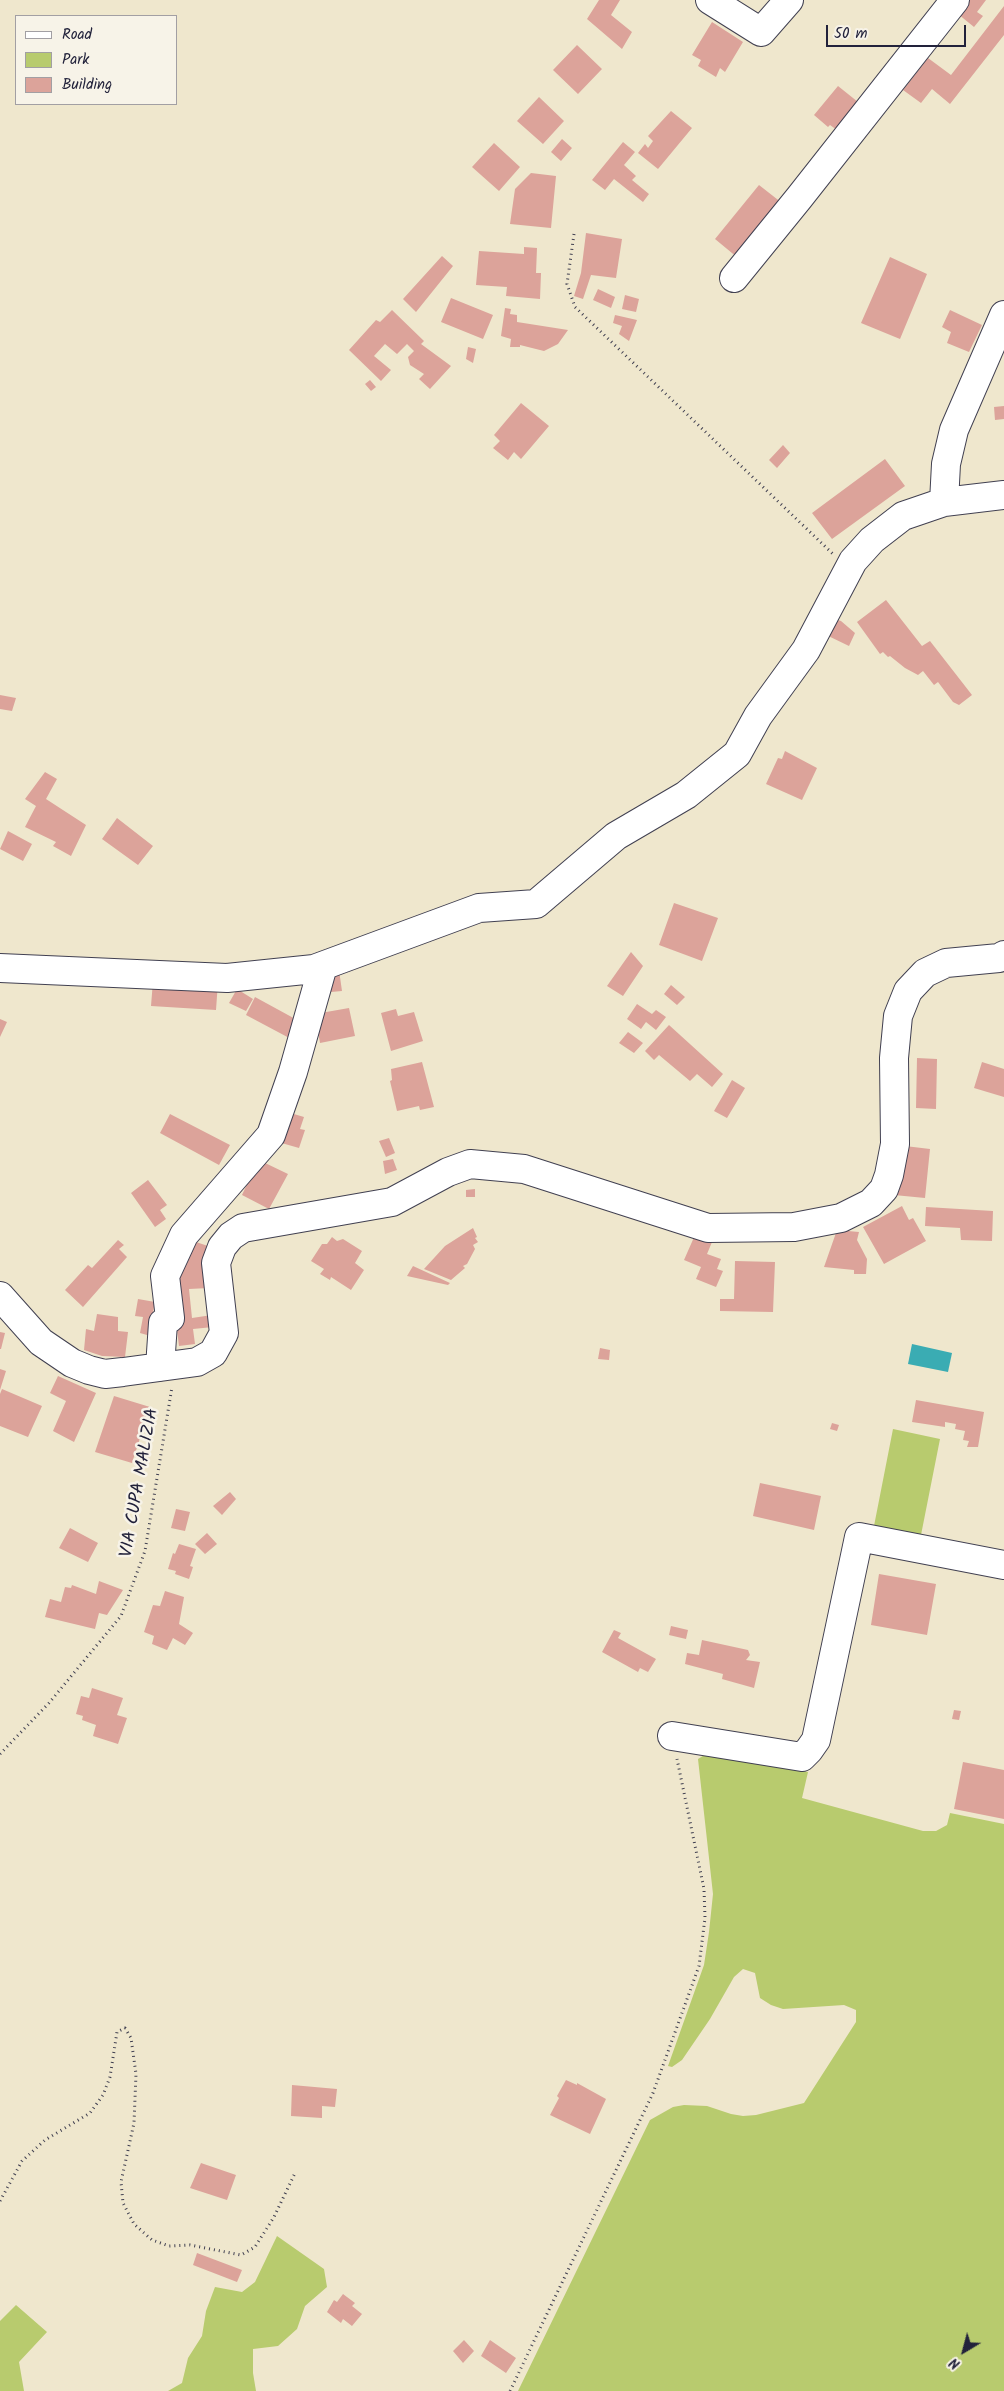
<!DOCTYPE html>
<style>
body{margin:0}
#map{position:relative;width:1004px;height:2391px;overflow:hidden;background:#efe7cd;font-family:Kalam,sans-serif}
canvas{display:block}
.legend{position:absolute;left:15px;top:15px;width:162px;height:90px;box-sizing:border-box;background:#f7f3e8;border:1px solid #a29fa3;margin:0;padding:6px 9px;list-style:none;font-size:15px;color:#22223b}
.legend li{display:flex;align-items:center;gap:10px;height:25px}
.legend b{width:25px;border:1px solid #a29fa3}
.north{position:absolute;left:939px;top:2326px;width:50px;height:50px;-webkit-text-stroke:4px #f7f3e8;paint-order:stroke;rotate:217deg;font-size:14px;font-weight:700;line-height:20px;text-align:center;color:#22223b}
.north::after{content:'';display:block;margin:auto;width:18px;height:22px;background:#22223b;clip-path:polygon(50% 0,100% 100%,50% 72%,0 100%)}
.scale{position:absolute;left:826px;top:25px;width:140px;height:22px;box-sizing:border-box;border:2px solid #22223b;border-top:0;padding-left:6px;font-size:15px;line-height:18px;white-space:nowrap;color:#22223b;-webkit-text-stroke:4px #f7f3e8;paint-order:stroke}
</style>
<div id="map">
<canvas width="1004" height="2391"></canvas>
<ul class="legend">
<li><b style="height:6px;background:#fff"></b>Road</li>
<li><b style="height:14px;background:#b8cb6e"></b>Park</li>
<li><b style="height:14px;background:#dca39a"></b>Building</li>
</ul>
<div class="north">N</div>
<div class="scale">50 m</div>
</div>
<script>
const ctx = document.querySelector('canvas').getContext('2d');
ctx.lineJoin = 'round';
function fill(path, color) { ctx.fillStyle = color; ctx.fill(path, 'evenodd'); }
const shape = rows => new Path2D(rows.map(r => 'M' + r).join(''));
function strokePath(path, color, width, dash) { ctx.strokeStyle = color; ctx.lineWidth = width; ctx.lineCap = dash ? 'butt' : 'round'; ctx.setLineDash(dash || []); ctx.stroke(path); }
function label(font, color, halo, rows, align = 'center') {
  ctx.font = font + ' Kalam,sans-serif'; ctx.lineWidth = 5; ctx.setLineDash([]); ctx.textBaseline = 'middle'; ctx.strokeStyle = halo; ctx.fillStyle = color; for (const [text, x, y, turn = 0] of rows) {
    ctx.save(); ctx.translate(x, y); ctx.rotate((+turn || 0) * Math.PI / 180); ctx.textAlign = isNaN(turn) ? turn : align; if (halo) ctx.strokeText(text, 0, 0); ctx.fillText(text, 0, 0); ctx.restore();
  }
}
fill(shape([
 [893,1429,940,1439,921,1535,874,1526],
 [706,1754,808,1772,802,1798,923,1831,936,1831,947,1825,950,1813,1004,1824,1004,2391,518,2391,650,2120,673,2107,684,2105,707,2106,731,2114,743,2116,756,2115,804,2103,856,2022,856,2010,844,2005,783,2009,771,2005,760,1998,755,1973,743,1969,734,1977,710,2019,682,2060,672,2067,668,2066,704,1965,709,1932,713,1894,698,1759],
 [277,2236,324,2269,327,2287,305,2306,297,2329,278,2346,253,2349,253,2373,256,2391,168,2391,182,2383,188,2358,202,2336,206,2311,215,2287,242,2292,255,2282],
 [16,2305,47,2332,19,2362,24,2391,0,2391,0,2321]
]), '#b8cb6e');
fill(shape([
 [912,1344,952,1353,948,1372,908,1364]
]), '#3aacb3');
fill(shape([
 [599,0,620,0,611,15,632,32,622,49,587,19],
 [969,0,986,0,977,12,983,16,974,27,958,14],
 [1004,6,1004,35,950,104,932,89,921,103,903,90,928,58,951,75],
 [712,22,743,42,725,72,720,68,716,77,698,66,701,60,692,55],
 [577,45,602,69,578,94,553,70],
 [838,86,863,106,841,133,830,125,828,127,814,115],
 [539,97,564,121,543,144,517,121],
 [671,111,692,128,658,169,638,153,645,144,648,148,653,141,648,136],
 [562,139,572,148,561,161,551,152],
 [623,142,635,152,624,165,636,176,632,180,649,194,643,202,614,179,605,190,592,180],
 [494,143,520,167,499,191,472,167],
 [531,173,556,176,551,228,510,224,515,189],
 [759,185,782,203,738,258,715,239],
 [586,233,622,239,616,278,591,275,583,299,574,296,581,273],
 [524,247,537,248,536,273,541,273,540,299,506,296,507,287,476,285,479,251,524,254],
 [442,256,453,266,416,312,403,299],
 [890,257,927,274,900,339,861,323],
 [598,289,615,297,611,308,593,300],
 [625,295,639,299,636,312,622,309],
 [451,298,493,315,483,339,441,322],
 [505,308,511,309,510,314,517,315,517,322,568,330,558,344,544,351,520,345,520,347,510,347,511,339,501,336],
 [392,310,424,341,421,344,451,366,430,389,419,379,424,374,410,365,408,357,414,351,407,344,397,354,385,344,374,356,391,370,381,381,349,350,376,320,380,322],
 [950,310,982,325,969,352,947,343,951,332,942,327],
 [615,315,637,320,629,341,619,334,622,326,613,323],
 [468,347,476,349,473,363,466,359],
 [370,380,376,387,371,391,365,384],
 [521,403,549,426,521,459,514,452,508,460,493,448,500,441,494,435],
 [1004,406,1004,419,995,420,994,407],
 [783,445,790,453,777,468,769,460],
 [885,459,905,486,832,539,812,513],
 [886,600,922,646,930,641,972,695,959,705,953,702,938,682,934,685,923,671,918,675,905,668,890,656,888,657,883,652,880,654,857,622],
 [829,617,841,621,855,633,849,646,820,632],
 [0,695,16,698,12,711,0,709],
 [785,751,817,768,802,800,766,784,778,758,782,759],
 [45,772,57,779,46,799,86,825,71,856,53,846,56,842,25,827,36,806,25,799],
 [117,818,153,846,138,865,102,839],
 [8,831,32,844,23,861,0,849],
 [674,903,718,918,702,961,659,945],
 [631,952,643,966,623,996,607,986],
 [339,970,342,991,320,993],
 [153,981,218,982,216,1010,151,1006],
 [671,985,685,997,677,1005,664,994],
 [237,989,253,999,246,1011,229,1003],
 [255,997,299,1021,293,1040,246,1015],
 [637,1004,652,1014,656,1010,666,1017,656,1030,646,1022,641,1029,627,1019],
 [349,1008,355,1036,320,1043,315,1014],
 [396,1009,398,1016,414,1012,423,1041,391,1051,381,1013],
 [0,1019,7,1022,0,1037],
 [669,1025,723,1074,712,1087,697,1074,690,1081,659,1055,654,1060,645,1051],
 [628,1032,643,1043,634,1053,619,1043],
 [917,1058,937,1059,936,1109,916,1108],
 [422,1062,434,1107,420,1110,419,1106,397,1111,390,1081,392,1080,391,1069],
 [982,1062,1004,1069,1004,1097,974,1088],
 [732,1080,745,1088,727,1118,714,1111],
 [287,1112,304,1117,300,1129,305,1130,299,1148,278,1142],
 [170,1114,230,1145,219,1165,160,1133],
 [389,1138,395,1153,386,1157,379,1141],
 [905,1146,930,1149,925,1198,894,1195],
 [393,1159,397,1170,385,1174,383,1161],
 [263,1162,288,1174,269,1209,242,1195,249,1180],
 [148,1180,167,1205,160,1210,166,1219,155,1227,131,1193],
 [475,1189,475,1197,466,1197,466,1190],
 [902,1206,909,1220,913,1218,926,1241,884,1264,863,1227],
 [926,1207,993,1211,992,1241,961,1240,960,1228,925,1226],
 [473,1228,477,1237,475,1238,478,1242,473,1245,475,1249,467,1264,463,1266,465,1268,451,1280,424,1269,445,1246],
 [837,1230,859,1232,857,1240,867,1259,866,1274,854,1274,854,1270,824,1267],
 [695,1235,712,1242,707,1254,721,1259,717,1269,723,1271,716,1287,696,1279,701,1267,684,1260],
 [332,1237,337,1241,343,1239,362,1251,355,1263,364,1270,351,1290,331,1277,330,1280,320,1274,324,1269,311,1261,322,1244,327,1244],
 [184,1238,208,1246,209,1288,189,1289,192,1318,212,1315,213,1327,193,1329,195,1344,179,1346,170,1273],
 [118,1240,124,1245,119,1249,127,1257,83,1307,65,1290,88,1265,92,1268],
 [735,1261,775,1262,773,1312,720,1311,720,1299,734,1299],
 [413,1266,450,1283,448,1285,407,1276],
 [138,1299,155,1302,153,1312,159,1312,154,1337,140,1333,143,1317,135,1316],
 [97,1314,118,1317,118,1331,128,1332,125,1357,102,1356,84,1350,86,1329,94,1331],
 [0,1332,5,1333,1,1349,0,1349],
 [600,1348,610,1350,609,1360,598,1359],
 [0,1369,6,1371,0,1390],
 [58,1376,96,1393,74,1442,53,1431,66,1401,50,1393],
 [2,1389,42,1406,28,1437,0,1426,0,1394],
 [114,1396,150,1407,132,1463,95,1452],
 [916,1400,984,1412,978,1447,967,1447,969,1441,963,1440,965,1431,955,1429,956,1424,945,1422,945,1427,912,1422],
 [832,1423,839,1425,837,1431,830,1429],
 [760,1483,821,1496,814,1530,753,1516],
 [230,1492,236,1499,222,1515,213,1506],
 [176,1509,190,1512,185,1531,171,1528],
 [70,1528,98,1543,88,1562,59,1548],
 [207,1533,217,1544,205,1554,195,1544],
 [179,1544,196,1549,190,1566,193,1567,189,1579,175,1574,176,1571,168,1569,173,1553,175,1554],
 [879,1574,936,1584,927,1635,871,1625],
 [99,1581,123,1590,107,1615,99,1613,95,1629,45,1617,50,1599,61,1602,65,1587,71,1588,72,1585,96,1594],
 [165,1591,184,1597,179,1624,193,1633,185,1645,173,1638,167,1650,152,1644,154,1636,144,1632,153,1605,160,1606],
 [671,1626,688,1630,686,1639,669,1635],
 [614,1630,621,1633,618,1638,656,1659,648,1672,640,1668,638,1672,602,1652],
 [702,1640,748,1650,750,1655,746,1660,760,1662,754,1688,722,1679,723,1674,685,1664,687,1653,699,1655],
 [92,1688,123,1698,117,1715,127,1718,118,1744,93,1736,96,1725,82,1720,83,1716,76,1714,81,1696,89,1698],
 [954,1710,961,1711,959,1720,952,1719],
 [963,1762,1004,1770,1004,1819,954,1809],
 [566,2080,577,2085,577,2083,606,2099,590,2134,550,2115,559,2098,557,2096],
 [292,2085,337,2089,335,2107,322,2106,322,2118,291,2116],
 [201,2163,236,2175,227,2200,190,2188],
 [197,2253,242,2270,237,2282,193,2265],
 [343,2294,355,2303,352,2306,362,2314,352,2326,343,2319,341,2323,327,2312,334,2300,337,2302],
 [464,2340,474,2351,463,2363,453,2351],
 [490,2340,516,2358,506,2373,481,2356]
]), '#dca39a');
const minor = shape([
 [710,0,761,32,789,0],
 [734,278,799,198,955,0],
 [944,502,946,464,954,430,1004,315],
 [0,968,227,978,314,969,479,908,536,904,616,836,686,795,737,754,758,716,806,650,853,561,872,540,903,516,944,502,1004,495],
 [0,1296,41,1342,72,1363,89,1370,105,1374,123,1372,197,1362,213,1353,224,1333,216,1263,222,1247,231,1236,243,1228,392,1202,448,1172,470,1164,524,1169,708,1228,794,1227,841,1218,871,1203,884,1189,889,1175,895,1144,894,1058,898,1016,908,991,925,973,946,963,999,958,1004,955],
 [160,1367,163,1323,170,1318,165,1276,184,1235,271,1135,293,1072,323,966],
 [672,1736,802,1757,809,1750,816,1740,859,1537,1004,1565]
]);
strokePath(minor, '#414051', 30);
strokePath(shape([
 [574,234,567,284,575,307,833,554],
 [0,1754,49,1703,121,1616,145,1551,172,1387],
 [0,2201,22,2161,45,2140,90,2113,103,2095,110,2077,117,2032,125,2028,131,2038,136,2074,134,2123,121,2182,123,2203,134,2224,152,2240,169,2246,190,2245,241,2255,255,2247,274,2217,295,2173],
 [510,2391,653,2093,699,1966,705,1918,704,1889,677,1759]
]), '#414051', 3, [1, 4]);
strokePath(minor, '#fff', 28);
label('18px', '#22223b', '#f7f3e8', [
 ["VIA CUPA MALIZIA",141,1483,-80]
]);
</script>
